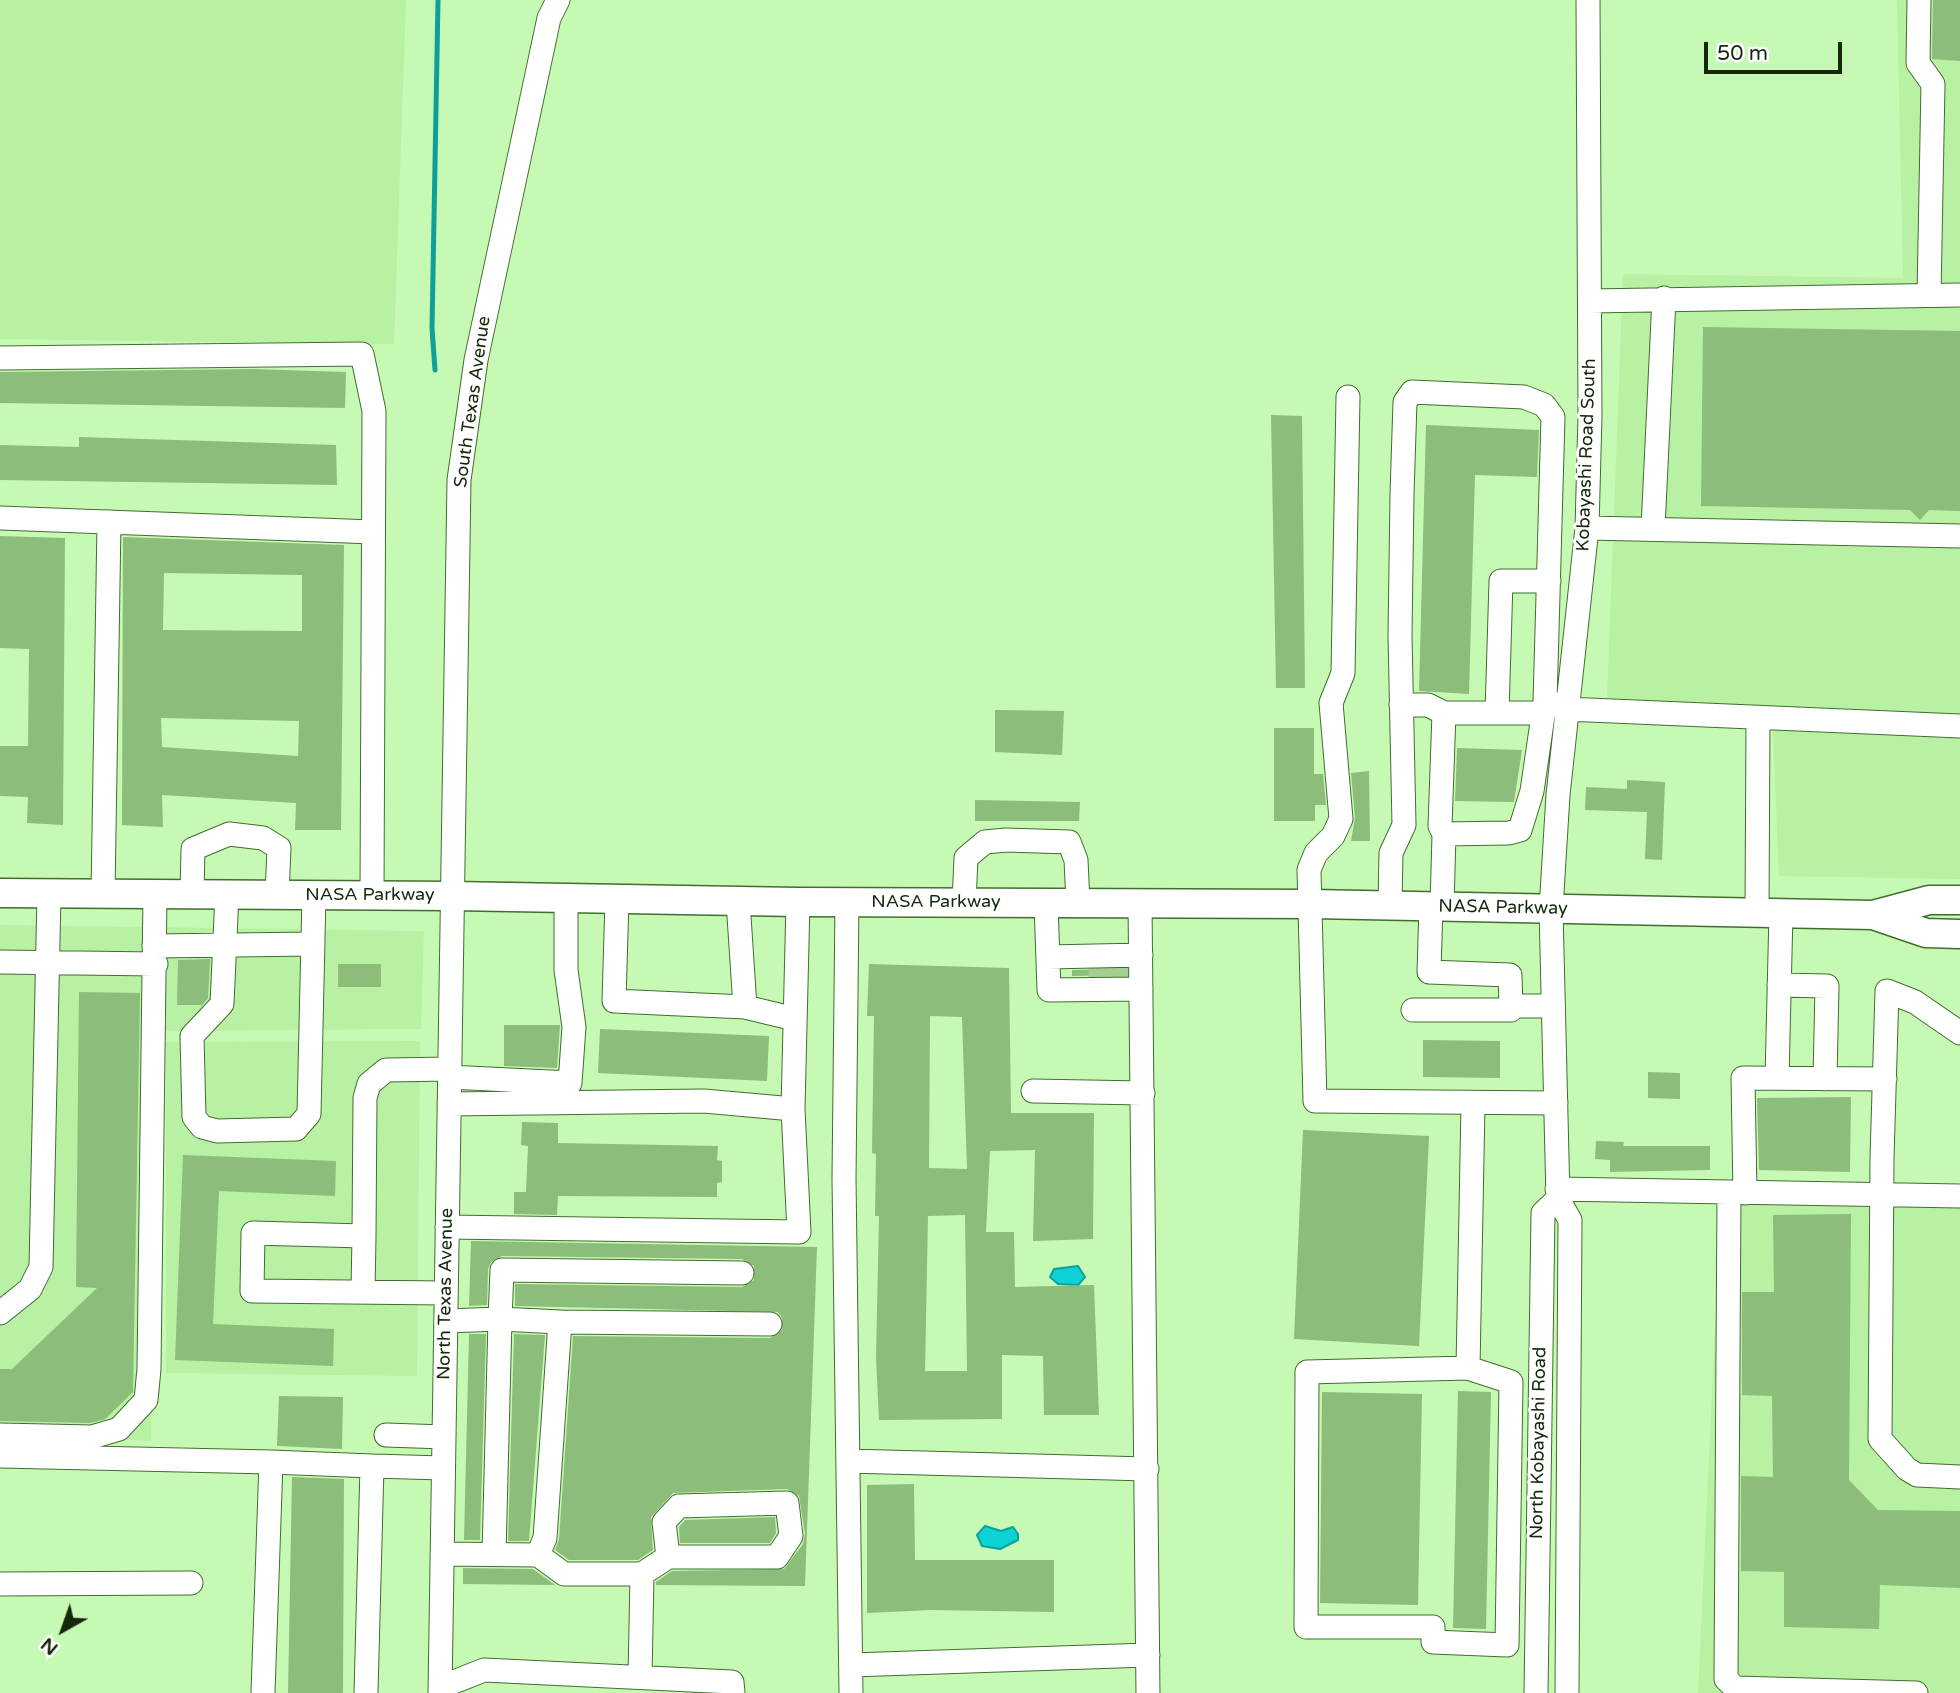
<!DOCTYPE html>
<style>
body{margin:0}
#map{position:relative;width:1960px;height:1693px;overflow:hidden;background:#c6f9b3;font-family:"Varela Round",sans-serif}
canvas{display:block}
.north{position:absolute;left:28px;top:1595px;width:70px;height:70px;-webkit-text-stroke:5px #fff;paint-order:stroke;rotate:220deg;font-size:19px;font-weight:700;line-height:28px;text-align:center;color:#15280d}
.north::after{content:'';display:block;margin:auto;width:24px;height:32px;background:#15280d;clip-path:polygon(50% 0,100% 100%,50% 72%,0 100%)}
.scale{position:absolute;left:1704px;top:42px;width:138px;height:32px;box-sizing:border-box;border:4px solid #15280d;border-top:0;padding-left:9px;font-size:21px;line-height:24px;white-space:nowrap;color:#15280d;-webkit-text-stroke:5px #fff;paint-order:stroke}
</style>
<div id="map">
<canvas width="1960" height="1693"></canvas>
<div class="north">N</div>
<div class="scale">50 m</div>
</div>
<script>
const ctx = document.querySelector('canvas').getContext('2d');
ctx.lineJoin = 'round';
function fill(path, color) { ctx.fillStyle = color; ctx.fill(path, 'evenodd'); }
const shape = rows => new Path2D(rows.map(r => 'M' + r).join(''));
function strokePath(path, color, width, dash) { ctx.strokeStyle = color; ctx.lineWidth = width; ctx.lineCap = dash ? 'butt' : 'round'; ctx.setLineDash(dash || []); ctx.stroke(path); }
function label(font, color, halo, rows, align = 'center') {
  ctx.font = font + ' "Varela Round",sans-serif'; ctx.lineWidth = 6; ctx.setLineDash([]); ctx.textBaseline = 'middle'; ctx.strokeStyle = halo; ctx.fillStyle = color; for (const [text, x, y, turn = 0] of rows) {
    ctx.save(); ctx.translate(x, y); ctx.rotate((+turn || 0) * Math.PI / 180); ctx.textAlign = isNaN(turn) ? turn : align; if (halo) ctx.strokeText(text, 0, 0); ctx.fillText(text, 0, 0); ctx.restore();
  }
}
fill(shape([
 [0,0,406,0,394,344,0,339],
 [1897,0,1960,0,1960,879,1779,876,1772,709,1607,700,1623,274,1903,278],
 [0,925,424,931,421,1029,158,1031,151,1441,0,1432],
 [420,1041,417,1376,166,1373,166,1042],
 [1722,1180,1960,1184,1960,1693,1698,1693]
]), '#b8f0a4');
const water = shape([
 [1078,1266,1085,1277,1078,1285,1058,1284,1050,1277,1054,1269,1078,1266],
 [985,1526,1001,1531,1013,1527,1018,1534,1018,1540,1000,1549,982,1546,977,1535,985,1526]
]);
fill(water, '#0dd3d7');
strokePath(water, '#0fa09a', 2);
strokePath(shape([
 [435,370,432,328,438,0]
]), '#0fa09a', 5);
fill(shape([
 [1933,0,1960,0,1960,61,1932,59],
 [1703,327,1960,331,1960,511,1929,510,1920,520,1910,510,1701,506],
 [252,369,346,372,345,408,0,403,0,372],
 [1271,415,1302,416,1305,688,1276,688],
 [1426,425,1539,430,1537,477,1475,475,1469,694,1419,691],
 [79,437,336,445,337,485,0,480,0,445,79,447],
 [0,536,65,538,63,825,27,823,28,797,0,796,0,746,28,746,29,649,0,648],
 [123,537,344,545,341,830,295,830,296,803,162,795,163,827,122,825],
 [164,573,302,575,302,631,163,630],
 [161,718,299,721,298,756,162,747],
 [995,710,1064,711,1062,755,995,752],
 [1274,728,1314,728,1314,774,1323,774,1326,805,1315,805,1315,821,1274,821],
 [1457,748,1522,750,1514,802,1455,801],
 [1369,771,1370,841,1351,841,1355,818,1351,773],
 [1627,780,1665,782,1662,860,1645,859,1647,812,1585,810,1586,787,1627,789],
 [975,800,1080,802,1079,821,975,821],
 [210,959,208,998,202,1005,177,1005,178,960],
 [338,964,381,964,381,987,338,987],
 [869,964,1009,968,1011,1113,1094,1113,1093,1239,1033,1241,1035,1150,990,1151,986,1232,1014,1232,1015,1287,1094,1285,1099,1415,1044,1415,1043,1356,1002,1355,1002,1419,879,1420,876,1357,879,1216,875,1216,876,1154,872,1153,874,1016,867,1016],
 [930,1016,962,1017,967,1169,929,1168],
 [965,1215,967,1371,925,1371,928,1216],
 [1127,969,1127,975,1072,976,1072,970],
 [79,992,140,993,133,1392,105,1419,90,1423,0,1421,0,1369,12,1369,97,1288,76,1287],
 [504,1025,560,1025,557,1068,504,1066],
 [600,1029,769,1036,767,1081,598,1073],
 [1423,1040,1500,1041,1500,1078,1423,1077],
 [1648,1072,1680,1073,1680,1099,1648,1098],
 [1851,1097,1850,1172,1759,1170,1757,1098],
 [522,1122,558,1123,558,1143,718,1146,717,1160,722,1161,722,1182,717,1183,717,1197,558,1196,557,1215,514,1214,514,1192,526,1192,528,1146,521,1145],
 [1303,1130,1429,1136,1419,1346,1294,1339],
 [1596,1141,1624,1142,1623,1146,1710,1146,1710,1170,1610,1172,1610,1160,1595,1159],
 [183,1155,336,1161,335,1196,219,1191,213,1324,334,1329,333,1366,175,1360],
 [1851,1214,1849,1480,1878,1510,1960,1511,1960,1588,1880,1585,1879,1629,1784,1627,1784,1572,1741,1571,1741,1476,1773,1477,1772,1396,1742,1395,1742,1292,1774,1292,1773,1215],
 [471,1241,817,1247,805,1586,656,1585,656,1582,672,1571,784,1569,803,1544,805,1534,799,1496,787,1489,673,1493,651,1517,653,1550,638,1560,569,1560,555,1550,559,1539,573,1336,770,1338,782,1330,782,1318,778,1312,515,1306,515,1284,742,1287,754,1280,754,1266,742,1259,502,1256,491,1262,488,1269,487,1305,469,1306],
 [469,1334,486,1334,480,1540,464,1540],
 [514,1334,545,1335,529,1541,508,1541],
 [1458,1391,1491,1392,1486,1629,1453,1628],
 [1322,1392,1422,1394,1418,1605,1320,1603],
 [279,1396,343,1397,342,1449,277,1446],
 [292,1477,344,1479,343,1693,288,1693],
 [914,1484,915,1560,1054,1560,1054,1612,931,1610,867,1613,867,1485],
 [775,1517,776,1533,770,1543,680,1543,679,1527,685,1520],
 [463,1568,533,1569,555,1585,463,1584]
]), '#8cbd7a');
strokePath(shape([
 [1100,980,1100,963],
 [1121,980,1121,963]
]), '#a3cf92', 23, [23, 11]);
const minor = shape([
 [1919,0,1918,63,1933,84,1929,295],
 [1590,301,1960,295],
 [0,358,362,354,374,411,372,895],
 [1348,397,1343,673,1331,703,1341,819,1333,836,1316,853,1309,870,1315,1101,1556,1103],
 [0,518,373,532],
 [1587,528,1960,536],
 [1653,528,1664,298],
 [1401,705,1428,705,1444,713,1440,826,1444,834],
 [1566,709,1960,726],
 [1444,713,1544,713],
 [1497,713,1501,581,1549,581],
 [103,894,109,522],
 [192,894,193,849,229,834,263,838,279,848,277,895],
 [227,894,222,1004,192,1036,194,1117,202,1127,217,1131,296,1129,309,1114,314,895],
 [617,899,614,1001,745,1007,795,1019],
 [738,901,745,1007],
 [847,902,844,1178,851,1693],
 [964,902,966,858,985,842,1006,840,1069,842,1076,860,1078,903],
 [1046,903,1049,990,1141,989],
 [1140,903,1148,1693],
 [1390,905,1391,853,1404,825,1400,635,1402,494,1405,402,1412,392,1524,397,1544,405,1553,417,1545,702,1567,706],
 [1431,906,1429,972,1510,975,1511,1006,1553,1006],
 [1442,907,1444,834,1509,833,1520,830,1532,791,1545,702],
 [1757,912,1758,719],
 [154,946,313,944],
 [1048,957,1141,955],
 [0,962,156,964],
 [1779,985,1827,986,1825,1079],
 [1413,1010,1511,1010,1511,1006],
 [1960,1033,1915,1002,1887,991,1882,1158,1880,1439,1907,1469,1917,1475,1960,1477],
 [449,1077,570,1083,574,1027,566,970,566,898],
 [1777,1078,1781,913],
 [1033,1091,1143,1093],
 [449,1104,704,1101,793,1109],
 [1557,1189,1960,1196],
 [1745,1193,1743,1078,1885,1079],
 [1729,1194,1726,1679,1735,1688,1916,1693],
 [447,1227,799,1232,793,1109,798,902],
 [363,1291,364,1236],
 [446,1293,252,1291,253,1233,364,1236,365,1098,369,1084,386,1070,450,1069],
 [0,1313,30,1289,41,1267,49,894],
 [446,1321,500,1319,502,1270,742,1273],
 [560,1322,770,1324],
 [1468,1368,1511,1382,1507,1645,1433,1642,1433,1627,1306,1627,1307,1372,1468,1368],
 [1468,1368,1473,1104],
 [0,1435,92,1437,119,1429,146,1400,149,1369,155,894],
 [386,1435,444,1437],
 [0,1456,271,1462,263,1693],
 [848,1461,1147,1469],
 [271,1462,372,1466],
 [442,1554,538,1555,564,1574,642,1574,640,1677],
 [494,1554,500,1319,560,1322,545,1538,538,1555],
 [642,1574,668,1557,777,1557,791,1536,787,1503,679,1506,664,1522,668,1557],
 [0,1584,191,1583],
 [851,1665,1148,1655],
 [441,1687,484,1670,732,1682,733,1693],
 [366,1693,372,1466,443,1468],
 [440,1693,459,480,476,360,549,18,558,0],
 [1536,1693,1543,1213,1558,1199],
 [1567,1693,1570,1220,1558,1199,1551,909,1558,795,1587,528,1590,416,1588,0]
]);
const major = shape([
 [0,893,452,896,798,902,1312,904,1873,915,1929,900,1960,900],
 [1873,915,1926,933,1960,934]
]);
strokePath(minor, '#416e2e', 25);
strokePath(major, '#416e2e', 31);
strokePath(minor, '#fff', 23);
strokePath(major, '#fff', 28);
label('18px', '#15280d', '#fff', [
 ["South Texas Avenue",473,402,-82],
 ["Kobayashi Road South",1587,455,-88],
 ["NASA Parkway",370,895],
 ["NASA Parkway",936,902],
 ["NASA Parkway",1503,908,1],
 ["North Texas Avenue",446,1294,-89],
 ["North Kobayashi Road",1539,1443,-89]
]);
</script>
